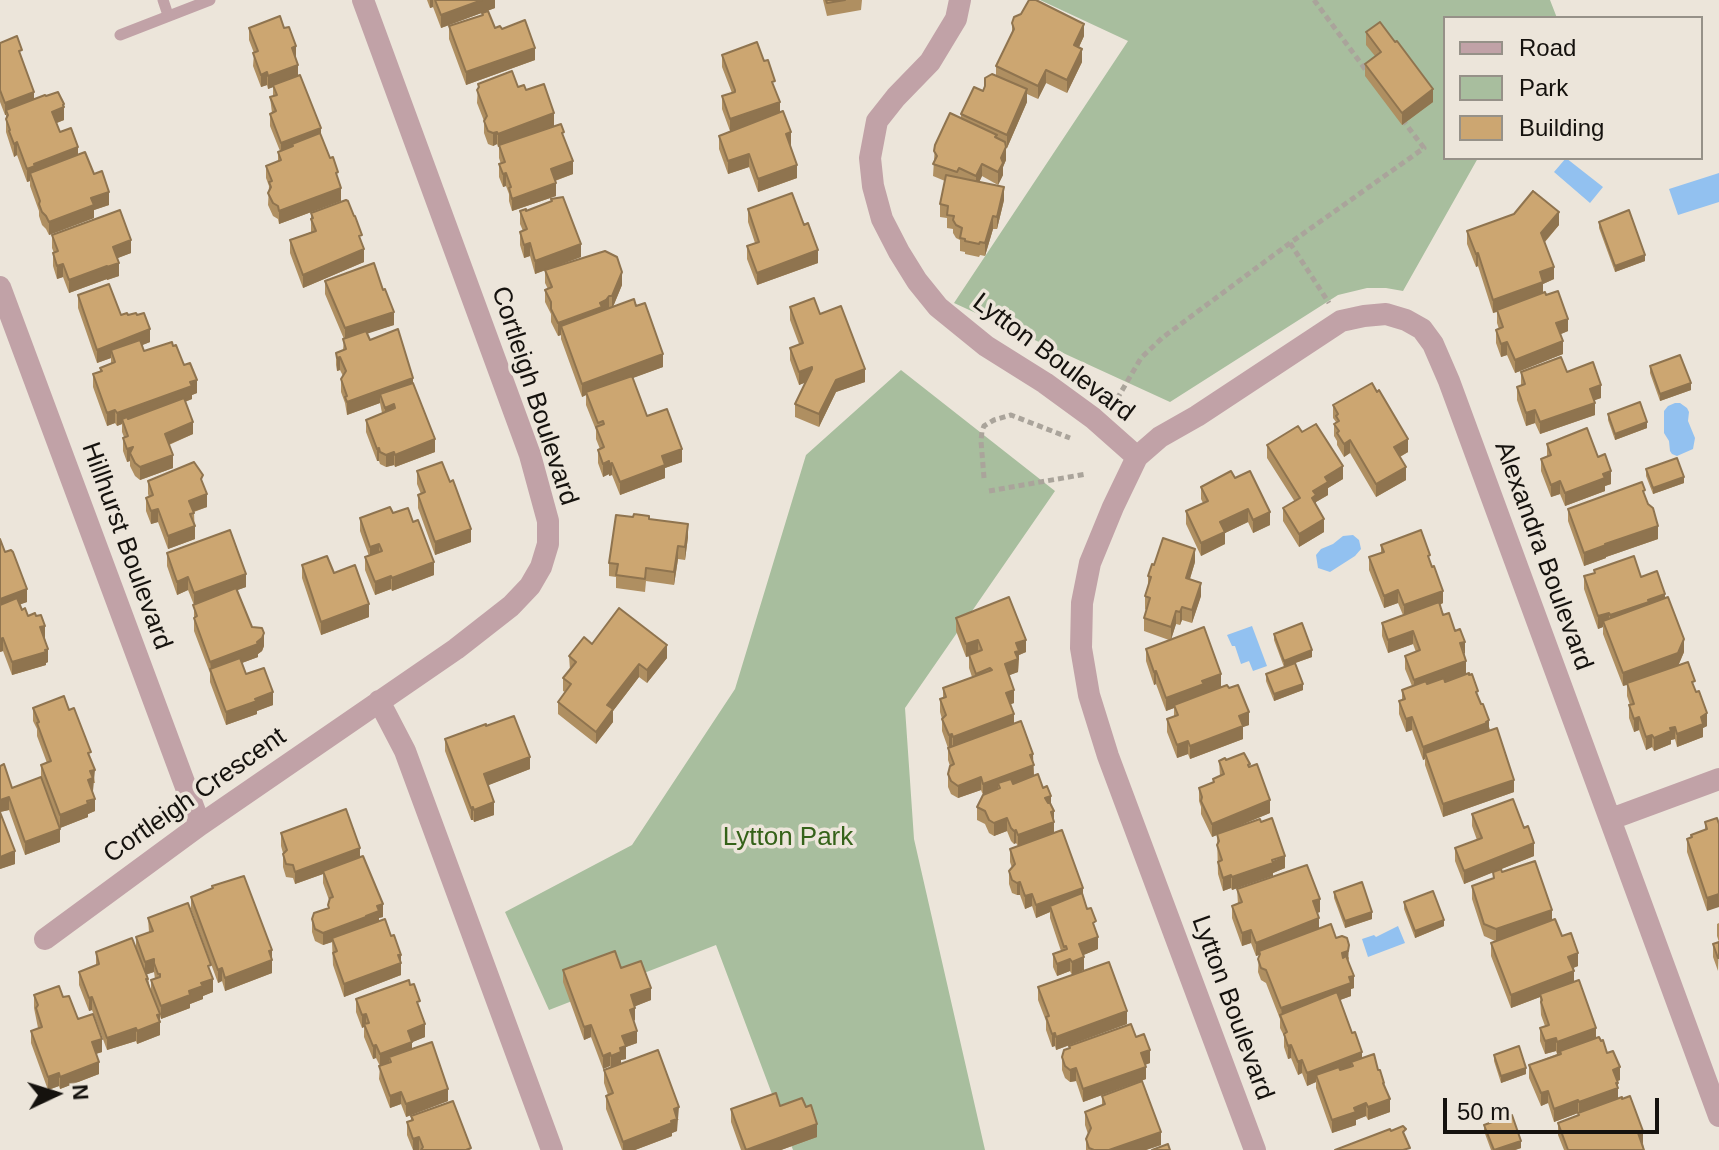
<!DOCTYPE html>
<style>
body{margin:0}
#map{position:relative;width:1719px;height:1150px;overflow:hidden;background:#ece5da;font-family:Arial,sans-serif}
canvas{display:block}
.legend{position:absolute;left:1443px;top:16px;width:260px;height:144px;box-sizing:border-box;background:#ece5da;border:2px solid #969188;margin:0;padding:10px 14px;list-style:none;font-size:24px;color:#15120e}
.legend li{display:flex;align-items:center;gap:16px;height:40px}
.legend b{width:40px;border:2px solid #969188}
.north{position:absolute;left:16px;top:1054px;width:80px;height:80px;-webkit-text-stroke:6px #ece5da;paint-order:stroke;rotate:86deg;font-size:22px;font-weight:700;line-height:32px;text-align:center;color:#15120e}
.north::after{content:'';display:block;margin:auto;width:28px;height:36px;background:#15120e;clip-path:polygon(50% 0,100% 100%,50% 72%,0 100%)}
.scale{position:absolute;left:1443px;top:1098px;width:216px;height:36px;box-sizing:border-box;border:4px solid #15120e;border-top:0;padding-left:10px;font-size:24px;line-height:28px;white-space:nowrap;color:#15120e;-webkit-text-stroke:6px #ece5da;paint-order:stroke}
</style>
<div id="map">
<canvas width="1719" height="1150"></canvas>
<ul class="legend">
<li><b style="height:10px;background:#c1a2a7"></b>Road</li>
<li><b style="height:22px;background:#a8be9e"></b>Park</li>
<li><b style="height:22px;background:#cca671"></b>Building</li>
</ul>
<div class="north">N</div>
<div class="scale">50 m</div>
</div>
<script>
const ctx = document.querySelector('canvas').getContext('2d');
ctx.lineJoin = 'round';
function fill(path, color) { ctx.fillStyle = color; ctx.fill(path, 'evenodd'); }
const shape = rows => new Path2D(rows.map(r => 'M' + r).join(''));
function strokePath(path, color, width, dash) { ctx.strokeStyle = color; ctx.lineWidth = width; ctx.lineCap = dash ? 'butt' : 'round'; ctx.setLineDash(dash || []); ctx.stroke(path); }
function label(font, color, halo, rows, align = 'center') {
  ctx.font = font + ' Arial,sans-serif'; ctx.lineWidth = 7; ctx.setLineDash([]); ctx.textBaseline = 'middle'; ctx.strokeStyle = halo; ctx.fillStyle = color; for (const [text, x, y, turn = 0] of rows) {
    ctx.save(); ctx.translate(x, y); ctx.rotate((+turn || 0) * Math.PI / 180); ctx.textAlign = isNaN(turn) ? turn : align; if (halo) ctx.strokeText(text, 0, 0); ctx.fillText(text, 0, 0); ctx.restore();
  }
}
fill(shape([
 [1040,0,1550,0,1557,18,1445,18,1445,158,1478,158,1403,291,1386,288,1367,288,1338,295,1170,402,954,303,1128,41],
 [901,370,1055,491,905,708,914,839,985,1150,793,1150,716,945,549,1010,505,912,632,845,735,689,806,455]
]), '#a8be9e');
fill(shape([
 [1566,158,1603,187,1590,203,1554,172],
 [1719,173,1719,202,1678,215,1669,189],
 [1675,403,1680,403,1687,408,1689,412,1688,421,1695,438,1693,449,1677,456,1672,454,1670,451,1669,441,1664,433,1664,411,1668,406],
 [1353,535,1359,540,1361,549,1355,556,1330,572,1318,568,1316,555,1321,549,1333,544,1343,536],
 [1252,626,1267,666,1253,671,1249,661,1241,664,1235,646,1232,646,1227,635],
 [1398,926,1405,943,1368,957,1362,939,1374,935,1376,937]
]), '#92c1f0');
strokePath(shape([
 [1314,0,1368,73],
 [1290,243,1329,303],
 [1117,399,1141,358,1162,338,1290,243,1424,148,1405,123],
 [984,478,981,441,982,431,984,426,994,420,1011,415,1070,438],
 [989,491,1086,474]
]), '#aaa49b', 5, [6, 4]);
strokePath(shape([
 [163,0,168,15],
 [120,35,210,0]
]), '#c1a2a7', 11);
strokePath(shape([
 [960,0,956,19,930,62,896,97,877,121,870,158,873,186,882,219,899,252,917,281,938,307,986,346,1045,383,1093,418,1137,457],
 [0,287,200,825],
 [379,701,405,751,552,1150],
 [1611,819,1719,779],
 [45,939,200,825,456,649,511,606,530,586,541,567,548,544,548,521,530,455,363,0],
 [1255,1150,1108,756,1089,695,1081,648,1082,603,1090,563,1113,507,1137,457,1160,437,1197,416,1341,321,1364,316,1386,314,1406,320,1422,329,1433,344,1449,381,1719,1116]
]), '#c1a2a7', 22);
fill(shape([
 [427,0,495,0,495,8,441,28,433,7,430,8],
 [823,0,862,0,861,10,827,16],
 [482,15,495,28,502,29,535,60,466,85,449,39,449,26],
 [1012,23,1084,36,1079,47,1082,62,1067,93,1046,83,1038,99,1027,94,1027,102,1007,148,1006,148,1006,160,1003,167,1003,175,998,185,982,176,979,182,1004,200,997,229,993,229,985,256,980,255,979,257,965,254,965,252,960,251,960,240,956,238,953,233,953,229,947,228,947,218,940,217,940,204,945,181,933,176,935,145,961,118,961,114,983,91,985,88,985,78,996,75,996,66,1012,32],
 [249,28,296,59,298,76,338,181,341,201,279,224,278,219,273,216,268,205,269,186,266,178,266,166,278,162,278,152,280,151,270,126,270,114,272,113,270,97,273,96,273,87,268,89,267,85,261,87,253,66,254,53,249,40],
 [1366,32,1433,102,1402,125,1365,76,1365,64,1375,56,1366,45],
 [0,43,22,58,34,99,64,117,64,120,56,123,60,132,94,174,109,205,94,210,94,218,49,235,46,229,42,225,39,216,39,211,30,186,30,181,27,182,17,155,14,157,6,132,6,115,5,115,0,102],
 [722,55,775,91,780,112,791,145,790,145,797,178,758,192,749,167,728,174,719,149,719,136,730,131,722,109,722,96,732,93,722,67],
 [478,84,518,87,526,90,564,139,573,174,555,181,556,196,512,211,509,201,509,194,506,186,503,187,499,177,499,164,501,164,499,158,499,146,498,147,497,144,493,146,488,144,484,133,484,121,477,103],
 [748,209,818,263,757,285,747,259,747,246,755,243,748,222],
 [520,211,526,211,581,257,546,270,622,285,613,307,636,306,663,367,632,378,647,416,682,462,665,468,665,478,620,495,612,475,609,476,609,474,603,477,598,463,598,450,600,449,596,439,596,430,586,405,586,395,582,397,561,339,561,335,558,336,551,322,551,314,545,302,545,290,548,289,545,283,545,270,535,274,530,256,524,258,520,245,520,232,523,231,520,224],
 [311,213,362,243,364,262,303,288,290,253,290,240,311,232],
 [1599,222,1645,261,1615,272,1599,228],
 [1559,225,1545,242,1554,279,1543,284,1543,292,1568,331,1561,334,1563,354,1515,373,1507,355,1501,357,1496,343,1496,330,1499,329,1497,323,1497,312,1493,313,1478,266,1476,267,1467,244,1467,231],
 [52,235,131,253,117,258,119,276,107,280,107,279,69,293,63,277,57,279,53,266,53,253,54,253,52,248],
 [325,281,394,325,367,333,370,340,413,383,435,452,395,467,394,465,386,467,380,464,379,461,377,461,366,432,366,420,382,413,380,403,347,415,345,403,341,392,341,379,343,376,340,370,337,371,336,365,336,353,343,350,344,339,325,294],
 [78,295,121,315,128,315,150,342,142,345,144,351,173,346,197,393,192,395,192,399,185,402,193,434,169,445,173,468,140,480,135,476,130,466,130,461,127,462,123,451,123,438,124,437,122,432,122,424,117,426,115,423,107,426,93,387,93,374,100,372,100,368,111,364,111,358,97,363,78,308],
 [790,307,820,314,865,382,836,392,819,427,795,417,795,404,806,382,799,385,790,360,790,348,799,344,790,320],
 [1650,366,1691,390,1660,401,1650,373],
 [1521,372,1567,372,1601,398,1594,400,1595,415,1540,434,1535,423,1526,426,1517,400,1517,387,1521,386],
 [1333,405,1408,452,1400,457,1406,480,1376,497,1350,453,1344,457,1337,445,1337,441,1334,436,1334,424,1336,422,1333,418],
 [1608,414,1647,428,1615,440,1608,420],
 [1302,432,1343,479,1328,488,1328,495,1316,502,1316,506,1324,532,1299,547,1283,521,1283,508,1295,502,1267,458,1267,445],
 [1547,444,1598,457,1611,484,1605,486,1605,491,1565,506,1560,494,1551,497,1541,471,1541,459,1547,456],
 [1646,469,1684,483,1653,494,1646,476],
 [417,471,471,542,435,555,418,508,418,495,421,494,417,484],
 [1235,478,1270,525,1253,533,1248,522,1225,533,1225,544,1201,556,1186,524,1186,511,1203,503,1201,499,1201,487],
 [148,481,203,483,207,507,194,512,195,539,168,549,158,522,151,524,146,511,146,498,149,497,148,494],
 [1645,497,1658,539,1606,557,1606,558,1584,566,1568,521,1568,509],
 [393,513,413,522,434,575,392,591,391,589,375,595,365,570,365,557,369,556,360,531,360,518],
 [649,519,688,537,685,560,678,559,674,585,646,581,645,592,616,588,616,577,609,576,609,563],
 [1381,545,1430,561,1443,603,1440,605,1443,615,1465,655,1466,674,1478,698,1514,792,1443,817,1425,765,1425,759,1423,760,1412,730,1406,732,1399,714,1399,701,1402,700,1402,690,1412,686,1405,669,1405,656,1416,652,1413,644,1388,653,1382,636,1382,623,1403,615,1398,603,1384,608,1369,570,1369,557,1381,553],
 [5,552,27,602,20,604,22,610,28,616,45,638,48,662,46,663,46,665,12,675,3,651,0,652],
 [167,553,246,587,237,590,252,627,264,646,262,651,258,654,258,657,242,663,246,674,273,705,257,711,257,714,226,725,210,682,210,673,194,631,194,605,188,590,177,595,167,566],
 [1195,562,1190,579,1201,596,1192,623,1182,620,1180,625,1176,624,1171,639,1221,687,1249,725,1243,727,1243,739,1190,759,1188,754,1177,758,1167,732,1167,719,1174,717,1174,708,1166,711,1156,684,1154,685,1146,661,1146,649,1169,640,1144,631,1144,618,1146,610,1145,609,1145,596,1148,586,1148,576],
 [302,565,334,573,369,617,321,635,302,578],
 [1594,570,1641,577,1665,598,1684,652,1678,666,1695,690,1707,726,1703,728,1703,737,1677,747,1675,739,1671,740,1671,744,1654,751,1652,747,1646,750,1639,730,1634,732,1629,718,1629,705,1630,705,1627,696,1627,685,1623,686,1603,634,1603,627,1598,629,1584,589,1584,576,1594,573],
 [956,618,1026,652,1019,655,1018,672,1009,675,1014,703,1010,704,1014,723,1033,762,1034,776,1051,805,1054,833,1083,897,1096,931,1098,949,1083,955,1072,975,1070,971,1057,976,1053,967,1053,954,1061,951,1050,918,1050,912,1036,918,1032,906,1025,909,1020,895,1017,895,1012,893,1009,884,1009,871,1012,868,1010,862,1010,849,1018,846,1016,843,1014,844,1011,841,1007,831,994,836,989,833,985,824,977,820,977,807,983,795,981,790,958,798,951,794,948,787,948,774,950,766,948,760,948,748,942,731,942,719,940,712,940,699,943,698,943,688,972,677,969,668,969,656,966,657,956,631],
 [1274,634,1312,657,1284,667,1274,640],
 [592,644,667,658,647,683,639,677,613,711,613,722,596,744,558,714,558,702,565,692,563,691,563,678,570,670,569,656],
 [1266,674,1303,690,1274,701,1266,681],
 [33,708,91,760,95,783,93,783,93,791,92,792,95,811,88,814,88,817,60,828,60,842,25,855,9,810,0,812,15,864,0,869,0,766,12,788,41,777,41,765,47,763,37,736,37,729,33,721],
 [486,726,530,769,488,785,494,815,474,822,473,820,471,820,445,751,445,739],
 [1226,760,1250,766,1270,813,1224,832,1285,868,1232,890,1231,888,1223,891,1218,874,1217,835,1212,837,1201,814,1201,807,1199,801,1199,788,1213,783,1213,779,1220,776,1219,761],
 [1472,814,1534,856,1499,870,1552,920,1578,966,1573,968,1574,981,1596,1038,1607,1053,1620,1080,1618,1081,1618,1099,1643,1143,1644,1150,1564,1150,1558,1135,1558,1123,1578,1115,1578,1113,1554,1122,1548,1103,1541,1106,1529,1078,1529,1065,1557,1054,1556,1051,1545,1054,1540,1041,1540,1028,1545,1026,1541,1015,1540,997,1511,1008,1491,956,1491,943,1495,941,1484,936,1472,899,1472,886,1493,878,1493,872,1464,884,1455,861,1455,848,1477,840,1472,826],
 [1717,818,1707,911,1687,852,1687,839,1691,838,1691,835,1705,830,1705,822],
 [281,833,360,857,383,917,379,918,379,921,391,936,401,955,401,975,344,997,333,965,332,942,323,945,315,941,312,932,312,919,328,908,329,900,323,883,323,874,295,884,293,878,286,877,283,867,283,853,281,846],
 [212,886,272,950,272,973,225,991,222,981,218,983,191,909,191,897,212,889],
 [1237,889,1320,912,1317,913,1319,929,1336,938,1349,958,1348,962,1354,988,1351,989,1351,996,1340,1000,1362,1058,1378,1070,1384,1086,1390,1112,1368,1120,1366,1116,1356,1120,1356,1125,1332,1133,1316,1088,1316,1082,1307,1086,1302,1073,1298,1075,1291,1058,1288,1059,1284,1047,1284,1036,1280,1028,1280,1019,1266,983,1261,980,1258,972,1259,955,1256,956,1251,943,1242,946,1232,918,1232,906,1238,904],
 [1334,892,1372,919,1345,928,1334,898],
 [1404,902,1444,926,1415,938,1404,909],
 [148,918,211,973,213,992,203,996,203,999,190,1004,190,1008,161,1019,160,1016,160,1035,137,1044,136,1041,107,1050,92,1010,89,1011,79,985,79,972,96,966,96,952,136,948,136,937,149,932],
 [154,972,155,979,151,980,151,992,147,974],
 [1719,923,1719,942,1717,936,1717,924],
 [1719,942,1718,971,1713,957,1713,944],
 [621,968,651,1000,635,1006,635,1020,633,1021,637,1043,626,1047,626,1059,621,1060,621,1064,679,1120,677,1120,677,1131,672,1133,672,1136,635,1150,622,1150,606,1109,606,1096,608,1095,604,1083,604,1070,611,1068,610,1066,603,1069,591,1037,584,1040,563,982,563,970],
 [1038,987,1127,1024,1056,1050,1055,1046,1052,1047,1046,1030,1046,1021,1038,1000],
 [34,995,63,997,102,1052,96,1054,99,1074,60,1089,59,1086,48,1090,31,1043,31,1031,38,1028,34,1008],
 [356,999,420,1010,425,1037,412,1042,412,1049,448,1101,406,1117,401,1104,390,1108,379,1079,380,1066,376,1058,373,1059,371,1054,364,1037,364,1027,362,1028,356,1012],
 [1136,1037,1150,1063,1145,1065,1146,1079,1083,1102,1076,1081,1070,1082,1065,1078,1062,1070,1062,1057,1069,1049,1069,1046],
 [1494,1055,1526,1074,1501,1083,1494,1061],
 [1102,1096,1161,1145,1146,1150,1086,1150,1086,1139,1088,1134,1085,1125,1085,1112,1102,1105],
 [780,1106,806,1107,817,1137,781,1150,741,1150,731,1122,731,1109],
 [411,1116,471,1150,413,1150,407,1135,407,1122,411,1121],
 [1484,1125,1521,1148,1515,1150,1491,1150,1484,1131]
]), '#af8f61');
fill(shape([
 [430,0,433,0,433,7,430,8],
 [482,0,495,0,495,8,441,28,441,15],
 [1084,24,1084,36,1074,58,1074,45],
 [296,46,296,59,292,48],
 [535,48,535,60,466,85,466,72],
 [1082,49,1082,62,1067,93,1067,80],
 [298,65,298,78,268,89,268,76],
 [1046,70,1046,83,1038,99,1038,86],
 [267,72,267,85,261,87,261,75],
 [1027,89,1027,102,1007,148,1007,135],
 [1433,89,1433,102,1402,125,1402,113],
 [34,92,34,105,6,110,6,115,5,115,5,103],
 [780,102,780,115,730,132,730,119],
 [64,104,64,120,52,125,52,112],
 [554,113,554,126,498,147,498,134],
 [321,128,321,141,292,144,292,152,281,156,281,143],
 [497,132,497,144,493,146,493,133],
 [791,132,791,145,786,147,786,134],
 [17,142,17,155,14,157,14,144],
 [78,147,78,160,30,173,30,181,27,182,27,169,34,164],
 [1006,147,1006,160,1003,167,1003,175,998,185,998,172,1001,158],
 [749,154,749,167,728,174,728,161],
 [573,161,573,174,551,182,551,169],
 [982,164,982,176,976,189,976,176],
 [797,165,797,178,758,192,758,179],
 [506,173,506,186,503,187,503,174],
 [556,183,556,196,512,211,512,199],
 [1004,187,1004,200,997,229,997,217],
 [341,188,341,201,279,224,279,211],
 [109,192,109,205,94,210,94,218,49,235,49,222,91,198],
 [1559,212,1559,225,1541,246,1541,233],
 [993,216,993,229,985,256,985,243],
 [131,240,131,253,113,260,113,247],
 [530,243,530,256,524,258,524,245],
 [581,244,581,257,535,274,535,261],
 [364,249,364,262,303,288,303,275],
 [818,250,818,263,757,285,757,273],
 [1478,253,1478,266,1476,267,1476,254],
 [1645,255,1645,261,1615,272,1615,266],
 [119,263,119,276,107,280,107,267],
 [63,264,63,277,57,279,57,266],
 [107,266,107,279,69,293,69,280],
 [1554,267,1554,279,1543,284,1543,294,1493,313,1493,300,1540,272],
 [622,272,622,285,612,309,612,296],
 [609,296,609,308,561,326,561,335,558,336,558,323,600,303],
 [394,312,394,325,345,341,345,328],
 [1568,319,1568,331,1556,336,1556,323],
 [150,329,150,342,113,357,111,350,111,358,97,363,97,350],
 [1563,341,1563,354,1515,373,1515,360],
 [1507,342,1507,355,1501,357,1501,344],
 [663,354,663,367,587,395,586,392,586,395,582,397,582,384],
 [340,357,340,370,337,371,337,358],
 [812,367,812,380,799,385,799,372],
 [865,369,865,382,836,392,819,427,819,414,836,380],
 [413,378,413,390,380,394,380,403,347,415,347,402],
 [197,380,197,393,192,395,192,399,124,424,122,419,122,424,117,426,117,413],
 [1691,383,1691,390,1660,401,1660,394],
 [1601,385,1601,398,1590,402,1590,389],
 [1595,403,1595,415,1540,434,1540,422],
 [394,404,394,417,385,420,385,408],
 [115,410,115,423,107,426,107,413],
 [1535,410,1535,423,1526,426,1526,413],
 [193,422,193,434,165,446,165,434],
 [1647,422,1647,428,1615,440,1615,434],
 [435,439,435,452,395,467,395,455],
 [1408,439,1408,452,1394,460,1394,447],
 [1350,440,1350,453,1344,457,1344,444],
 [133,447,130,453,130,461,127,462,127,449],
 [379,448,379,461,377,461,377,449],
 [682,449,682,462,665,468,665,478,620,495,620,482,662,456],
 [394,452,394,465,386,467,386,455],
 [173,455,173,468,140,480,140,467],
 [609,461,609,474,603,477,603,464],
 [612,463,612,475,609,476,609,464],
 [1343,466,1343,479,1328,488,1328,495,1316,502,1316,508,1312,498,1313,491,1325,477],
 [1406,467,1406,480,1376,497,1376,484],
 [1611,471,1611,484,1605,486,1605,491,1565,506,1565,493],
 [1684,477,1684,483,1653,494,1653,488],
 [1560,481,1560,494,1551,497,1551,485],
 [207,494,207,507,189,513,189,501],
 [158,509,158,522,151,524,151,511],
 [1248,509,1248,522,1225,533,1225,544,1201,556,1201,543,1220,522],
 [1270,512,1270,525,1253,533,1253,520],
 [1324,519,1324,532,1299,547,1299,534],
 [688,524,688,537,685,560,685,547],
 [195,526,195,539,168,549,168,536],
 [1658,526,1658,539,1606,557,1606,558,1584,566,1584,553,1605,544],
 [471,529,471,542,435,555,435,542],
 [379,544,379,557,370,560,370,547],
 [678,546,678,559,674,585,674,572],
 [1195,549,1195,562,1186,591,1186,578],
 [434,562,434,575,392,591,392,578],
 [246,574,246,587,194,606,194,593],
 [391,576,391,589,375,595,375,582],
 [188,577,188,590,177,595,177,582],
 [1201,583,1201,596,1192,623,1192,610],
 [27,589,27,602,0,612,0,599],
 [1398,590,1398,603,1384,608,1384,596],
 [1443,591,1443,603,1404,618,1404,605],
 [1665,594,1665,607,1610,628,1610,615],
 [369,604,369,617,321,635,321,622],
 [1182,607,1182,620,1180,625,1180,612],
 [1176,611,1176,624,1171,640,1171,627],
 [1609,613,1609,626,1603,621,1603,627,1598,629,1598,616],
 [45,626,45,638,40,640,40,627],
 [1413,631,1413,644,1388,653,1388,640],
 [264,633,264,646,262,651,258,654,258,657,212,674,210,662,257,642],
 [3,638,3,651,0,652,0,639],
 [1684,639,1684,652,1678,666,1623,686,1623,673],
 [978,640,978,653,966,657,966,644],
 [1026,640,1026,652,1019,655,1018,672,1005,677,1005,664,1016,643],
 [1465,642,1465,655,1460,643],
 [667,645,667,658,647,683,647,670],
 [48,649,48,662,46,663,46,665,12,675,12,662],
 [1312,650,1312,657,1284,667,1284,661],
 [1466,661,1466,674,1414,692,1414,680],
 [639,664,639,677,613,711,613,722,596,744,596,732,607,705],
 [1156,671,1156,684,1154,685,1154,672],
 [1221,674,1221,687,1174,705,1174,708,1166,711,1166,698,1202,681],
 [1303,684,1303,690,1274,701,1274,694],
 [1014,690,1014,703,1006,706,1006,693],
 [273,692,273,705,257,711,257,714,226,725,226,712,255,699],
 [1249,712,1249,725,1243,727,1243,739,1190,759,1190,746,1239,716],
 [1707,713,1707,726,1703,728,1703,737,1677,747,1677,734],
 [1014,714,1014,726,953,750,953,737],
 [1412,717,1412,730,1406,732,1406,719],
 [1639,717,1639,730,1634,732,1634,719],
 [1489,720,1489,733,1425,753,1425,759,1423,760,1423,747],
 [1675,727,1675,739,1671,740,1671,744,1654,751,1654,738,1670,728],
 [952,734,952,747,949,748,949,735],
 [1652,735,1652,747,1646,750,1646,737],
 [1188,741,1188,754,1177,758,1177,745],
 [1033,754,1034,778,1000,791,998,783,998,791,983,797,983,784],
 [530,757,530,769,484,787,484,774],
 [95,770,93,791,88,793,88,780,90,771],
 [981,777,981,790,958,798,958,786],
 [1514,780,1514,792,1443,817,1443,804],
 [1051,796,1051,808,1045,810,1045,798],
 [9,797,9,810,0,812,0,800],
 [95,799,95,811,88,814,88,817,60,828,60,815],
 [1270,800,1270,813,1212,837,1212,824],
 [494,802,494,815,474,822,474,810],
 [473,807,473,820,471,820,471,808],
 [1054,811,1054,834,1018,848,1018,835],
 [1007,818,1007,831,994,836,994,823],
 [60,829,60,842,25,855,25,842],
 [1016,830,1016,843,1014,844,1014,831],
 [1534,843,1534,856,1464,884,1464,871],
 [360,848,360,861,323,871,323,874,295,884,295,872],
 [15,851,15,864,0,869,0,857],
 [1285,856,1285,868,1273,873,1273,876,1232,890,1232,877],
 [1231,875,1231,888,1223,891,1223,878],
 [1020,882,1020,895,1017,895,1017,883],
 [1083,888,1083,900,1050,906,1050,912,1036,918,1036,905],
 [1032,894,1032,906,1025,909,1025,896],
 [1719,894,1719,907,1707,911,1707,898],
 [1320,899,1320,912,1313,914,1313,901],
 [383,904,383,917,379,918,379,923,332,938,332,942,323,945,323,933,366,916,377,906],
 [1552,910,1552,923,1496,942,1496,929],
 [1372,912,1372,919,1345,928,1345,921],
 [1319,918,1319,931,1259,951,1259,955,1256,956,1256,943],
 [1444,920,1444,926,1415,938,1415,931],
 [1251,930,1251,943,1242,946,1242,933],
 [1098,937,1098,949,1079,957,1079,944],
 [1349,945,1348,964,1342,966,1342,953],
 [272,950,272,973,225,991,225,978],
 [1578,953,1578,966,1568,970,1568,957],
 [401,955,401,975,344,997,344,984],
 [1084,957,1084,970,1072,975,1072,962],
 [154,959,154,972,145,975,145,962],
 [1070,959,1070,971,1057,976,1057,964],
 [222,968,222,981,218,983,218,970],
 [1574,971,1574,984,1540,994,1540,997,1511,1008,1511,995],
 [1354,976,1354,988,1351,989,1351,996,1283,1021,1281,1008],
 [213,979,213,992,203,996,203,999,190,1004,190,1008,161,1019,161,1006,189,991,201,983],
 [651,988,651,1000,631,1008,631,995],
 [92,997,92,1010,89,1011,89,998],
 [635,1008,635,1020,630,1023,630,1010],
 [1127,1011,1127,1024,1056,1050,1056,1037],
 [160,1014,160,1035,137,1044,137,1031],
 [366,1014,366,1027,364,1024,364,1027,362,1028,362,1015],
 [425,1024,425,1037,408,1044,408,1031],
 [591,1025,591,1037,584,1040,584,1027],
 [136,1028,136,1041,107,1050,107,1038],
 [1596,1028,1596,1040,1557,1054,1557,1042],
 [637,1031,637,1043,626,1047,626,1059,621,1060,621,1065,611,1069,611,1056,622,1036],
 [1055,1033,1055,1046,1052,1047,1052,1034],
 [1556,1038,1556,1051,1545,1054,1545,1041],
 [102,1039,102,1052,92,1055,92,1042],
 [412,1042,412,1055,389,1057,389,1064,380,1067,380,1054],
 [376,1045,376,1058,373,1059,373,1046],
 [1291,1045,1291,1058,1288,1059,1288,1046],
 [1150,1050,1150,1063,1141,1066,1141,1053],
 [1362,1052,1362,1065,1351,1062,1351,1069,1316,1075,1316,1082,1307,1086,1307,1073],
 [610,1053,610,1066,603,1069,603,1056],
 [1302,1060,1302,1073,1298,1075,1298,1062],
 [99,1062,99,1074,60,1089,60,1077],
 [1146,1067,1146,1079,1083,1102,1083,1089],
 [1620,1067,1620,1080,1613,1082,1613,1070],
 [1076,1068,1076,1081,1070,1082,1070,1070],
 [1526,1068,1526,1074,1501,1083,1501,1076],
 [59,1073,59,1086,48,1090,48,1077],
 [1618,1083,1618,1101,1579,1115,1579,1102],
 [448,1089,448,1101,406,1117,406,1104],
 [1548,1091,1548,1103,1541,1106,1541,1093],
 [401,1092,401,1104,390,1108,390,1096],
 [1390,1099,1390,1112,1368,1120,1368,1107],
 [1578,1100,1578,1113,1554,1122,1554,1109],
 [1366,1103,1366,1116,1356,1120,1356,1125,1332,1133,1332,1120,1354,1108],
 [679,1107,677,1131,672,1133,672,1136,635,1150,623,1150,623,1142,674,1109],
 [817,1124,817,1137,781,1150,746,1150],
 [1643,1131,1643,1143,1638,1146,1638,1133],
 [1161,1132,1161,1145,1146,1150,1109,1150],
 [419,1137,419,1150,413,1150,413,1139],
 [1521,1141,1521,1148,1515,1150,1496,1150]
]), '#8f744f');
const building = shape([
 [435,0,482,0,441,15,435,0],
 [826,0,845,0,827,3,826,0],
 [1029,0,1036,0,1084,24,1074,45,1082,49,1067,80,1046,70,1038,86,996,66,1014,29,1012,23,1014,17,1021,14,1029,0],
 [488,11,495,28,500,26,502,29,525,20,535,48,466,72,449,26,483,15,482,13,488,11],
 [280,16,284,28,289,27,296,46,292,48,298,65,268,76,267,72,261,75,253,53,258,51,249,28,280,16],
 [1380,22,1395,42,1397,41,1433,89,1402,113,1365,64,1381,52,1366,32,1380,22],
 [17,36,22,50,19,51,34,92,5,103,0,90,0,43,17,36],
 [757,42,764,61,768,60,775,81,772,82,780,102,730,119,722,96,735,92,735,90,722,55,757,42],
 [512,71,518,87,524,85,526,90,544,84,554,113,498,134,497,132,493,133,488,131,484,121,487,116,477,90,479,87,478,84,512,71],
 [992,74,1027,89,1007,135,961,114,974,87,983,91,985,86,985,78,992,74],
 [300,75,321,128,281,143,270,114,276,111,270,97,277,95,273,85,300,75],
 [58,92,64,104,63,105,64,107,52,112,60,132,71,128,78,147,34,164,35,166,27,169,17,142,14,144,9,131,10,130,6,119,8,115,6,110,45,95,46,96,58,92],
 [783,111,791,132,786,134,797,165,758,179,749,154,728,161,719,136,783,111],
 [950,113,997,135,995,137,1005,142,1006,147,1001,158,1003,163,998,172,982,164,976,176,959,168,957,172,933,164,937,156,934,151,935,145,950,113],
 [561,124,564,132,562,133,573,161,551,169,556,183,512,199,509,188,511,187,506,173,503,174,499,164,505,162,499,145,561,124],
 [320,133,330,158,333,157,338,172,336,173,341,188,279,211,278,206,273,203,268,193,271,187,269,182,272,181,266,166,281,160,278,152,293,146,292,144,320,133],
 [85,152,94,174,102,171,109,192,91,198,94,205,49,222,46,216,42,212,39,204,40,201,30,173,85,152],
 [946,175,1004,187,997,217,993,216,985,243,980,242,979,244,965,241,965,239,960,238,962,228,956,225,953,220,954,216,947,215,948,206,940,204,946,175],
 [1533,191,1559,212,1541,233,1554,267,1540,272,1543,282,1493,300,1478,253,1476,254,1467,231,1514,214,1533,191],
 [792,193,804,225,808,223,818,250,757,273,747,246,759,242,748,209,792,193],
 [563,197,581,244,535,261,530,243,524,245,520,232,527,229,520,211,526,209,526,211,552,201,551,199,563,197],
 [346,200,348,201,354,216,355,216,362,235,359,236,364,249,303,275,290,240,316,231,311,219,313,218,311,213,346,200],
 [120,210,131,240,113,247,119,263,107,267,107,266,69,280,63,264,57,266,53,253,58,251,52,235,120,210],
 [1629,210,1645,255,1615,266,1599,222,1629,210],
 [605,251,617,257,622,272,612,296,609,296,606,300,600,303,602,307,558,323,551,309,551,302,545,290,552,287,545,270,605,251],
 [374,263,383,290,385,289,394,312,345,328,325,281,374,263],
 [109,284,121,315,127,313,128,315,136,313,137,315,144,313,150,329,97,350,78,295,109,284],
 [1558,291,1568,319,1556,323,1563,341,1515,360,1507,342,1501,344,1496,330,1503,327,1497,310,1545,292,1546,295,1558,291],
 [814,298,820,314,841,306,865,369,836,380,819,414,795,404,812,369,812,367,799,372,790,348,803,343,790,307,814,298],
 [634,299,636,306,645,303,663,354,582,384,561,326,634,299],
 [398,329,413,378,347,402,345,397,347,396,341,379,346,371,340,357,337,358,336,353,346,349,343,339,366,331,370,340,398,329],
 [140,340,144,351,172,342,173,346,176,345,184,365,190,363,197,380,190,382,192,386,117,413,115,410,107,413,93,374,102,371,100,368,115,362,111,350,140,340],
 [1680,355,1691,383,1660,394,1650,366,1680,355],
 [1561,357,1567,372,1593,362,1601,385,1590,389,1595,403,1540,422,1535,410,1526,413,1517,387,1525,384,1521,372,1561,357],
 [632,376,647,416,667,409,682,449,662,456,665,465,620,482,612,463,609,464,609,461,603,464,598,450,604,447,596,427,604,424,603,421,598,423,586,392,632,376],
 [413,383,435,439,395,455,394,452,386,455,380,452,379,448,377,449,366,420,395,408,394,404,385,408,380,394,413,383],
 [1372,383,1377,392,1379,390,1408,439,1394,447,1406,467,1376,484,1350,440,1344,444,1337,433,1339,431,1334,424,1339,421,1336,416,1338,414,1333,405,1372,383],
 [184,398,193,422,165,434,173,455,140,467,135,463,130,453,133,447,127,449,123,438,128,436,122,419,127,417,128,419,184,398],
 [1640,402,1647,422,1615,434,1608,414,1640,402],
 [1316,424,1343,466,1325,477,1328,482,1313,491,1316,495,1312,498,1324,519,1299,534,1283,508,1300,498,1267,445,1298,426,1302,432,1316,424],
 [1587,428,1598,457,1605,454,1611,471,1603,474,1605,478,1565,493,1560,481,1551,485,1541,459,1551,455,1547,444,1587,428],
 [1677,458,1684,477,1653,488,1646,469,1677,458],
 [194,462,203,475,201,479,207,494,189,501,194,513,190,514,195,526,168,536,158,509,151,511,146,498,153,495,148,481,194,462],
 [442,462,450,482,453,480,471,529,435,542,418,495,425,492,417,471,442,462],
 [1231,471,1235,478,1250,471,1270,512,1253,520,1248,509,1220,522,1225,532,1201,543,1186,511,1208,501,1201,487,1231,471],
 [1642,482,1645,490,1643,491,1648,504,1653,508,1658,526,1605,544,1606,545,1584,553,1568,509,1642,482],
 [390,507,393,513,408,508,413,522,418,520,434,562,392,578,391,576,375,582,365,557,382,551,379,544,370,547,360,518,390,507],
 [634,514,649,516,649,519,688,524,685,547,678,546,674,572,646,568,645,579,616,575,618,564,609,563,616,515,633,517,634,514],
 [230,530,246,574,194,593,188,577,177,582,167,553,230,530],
 [1421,530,1430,555,1428,556,1432,567,1434,566,1443,591,1404,605,1398,590,1384,596,1369,557,1384,552,1381,545,1421,530],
 [1163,538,1195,549,1186,578,1201,583,1192,610,1182,607,1180,612,1176,611,1171,627,1144,618,1150,598,1145,596,1151,577,1148,576,1152,564,1154,565,1163,538],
 [0,539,5,552,11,550,13,552,27,589,0,599,0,539],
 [327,556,334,573,355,565,369,604,321,622,302,565,327,556],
 [1634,556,1641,577,1657,571,1665,594,1648,600,1649,602,1610,615,1609,613,1598,616,1584,576,1595,573,1594,570,1634,556],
 [236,588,252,627,262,628,264,633,262,638,257,642,258,644,210,662,194,618,197,616,193,605,236,588],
 [1009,597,1026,640,1016,643,1019,651,1015,652,1018,659,1005,664,1014,690,1006,693,1014,714,953,737,952,734,949,735,942,719,946,715,940,699,946,697,943,688,992,670,990,668,976,674,969,655,982,650,978,640,966,644,956,618,1009,597],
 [1668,597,1684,639,1678,653,1623,673,1603,621,1668,597],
 [17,598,22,610,25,608,28,616,35,613,36,616,41,615,45,626,40,627,48,649,45,650,46,652,12,662,3,638,0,639,0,605,17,598],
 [1439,602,1443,615,1449,613,1455,631,1460,629,1465,642,1460,643,1466,661,1414,680,1405,656,1420,650,1413,631,1388,640,1382,623,1439,602],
 [619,608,667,645,647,670,639,664,607,705,613,709,596,732,558,702,571,684,563,678,576,662,569,656,584,637,592,644,619,608],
 [1302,623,1312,650,1284,661,1274,634,1302,623],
 [1204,627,1221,674,1202,681,1204,684,1166,698,1156,671,1154,672,1146,649,1204,627],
 [240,658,246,674,264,668,273,692,255,699,257,701,226,712,210,669,240,658],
 [1688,662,1695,681,1692,682,1696,692,1699,691,1707,713,1701,717,1703,724,1677,734,1675,727,1670,728,1671,731,1654,738,1652,735,1646,737,1639,717,1634,719,1629,705,1634,704,1627,683,1688,662],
 [1295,663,1303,684,1274,694,1266,674,1295,663],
 [1469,673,1469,675,1472,674,1478,691,1476,692,1481,704,1483,704,1489,720,1486,722,1487,723,1423,747,1412,717,1406,719,1399,701,1405,699,1402,690,1426,681,1427,684,1444,678,1445,682,1469,673],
 [1227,685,1229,688,1238,685,1249,712,1239,716,1243,726,1190,746,1188,741,1177,745,1167,719,1178,715,1174,705,1227,685],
 [64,696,69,710,74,708,91,752,88,753,95,770,90,771,93,778,88,780,95,799,87,801,88,804,60,815,41,765,51,761,37,723,39,722,33,708,64,696],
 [514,716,530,757,484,774,494,802,474,810,473,807,471,808,445,739,486,724,486,726,514,716],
 [1021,721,1033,754,1030,755,1034,765,983,784,981,777,958,786,951,781,948,774,950,766,954,764,948,748,1021,721],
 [1497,728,1514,780,1443,804,1425,753,1497,728],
 [1244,753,1250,764,1248,765,1249,767,1257,764,1270,800,1212,824,1201,801,1202,797,1199,788,1214,782,1213,779,1224,774,1219,761,1225,758,1226,760,1244,753],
 [4,764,12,788,41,777,60,829,25,842,9,797,0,800,0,766,4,764],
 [1038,774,1043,788,1047,786,1051,796,1045,798,1048,803,1050,803,1054,811,1051,812,1054,822,1018,835,1016,830,1014,831,1011,828,1007,818,994,823,989,820,985,811,977,807,983,795,1000,788,998,783,1011,779,1013,784,1038,774],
 [1513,799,1524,828,1528,826,1534,843,1464,871,1455,848,1482,838,1472,814,1513,799],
 [346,809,360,848,295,872,293,865,286,864,283,854,287,850,281,833,346,809],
 [0,812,15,851,0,857,0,812],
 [1272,818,1285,856,1272,860,1273,863,1232,877,1231,875,1223,878,1218,862,1222,860,1217,845,1219,841,1217,834,1260,819,1261,822,1272,818],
 [1717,818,1719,824,1719,894,1707,898,1687,839,1692,837,1691,835,1707,829,1705,822,1717,818],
 [1062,830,1083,888,1036,905,1032,894,1025,896,1020,882,1017,883,1012,880,1009,871,1015,864,1010,849,1062,830],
 [363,856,383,904,377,906,379,911,366,916,366,917,323,933,315,929,312,919,314,913,329,908,328,905,330,898,333,897,323,871,363,856],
 [1535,861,1552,910,1496,929,1484,924,1472,886,1494,878,1493,872,1501,869,1502,872,1535,861],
 [1307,865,1320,899,1313,901,1319,918,1256,943,1251,930,1242,933,1232,906,1242,902,1237,889,1307,865],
 [244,876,272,950,269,951,272,960,225,978,222,968,218,970,191,897,213,888,212,886,244,876],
 [1362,882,1372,912,1345,921,1334,892,1362,882],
 [1433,891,1444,920,1415,931,1404,902,1433,891],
 [1082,893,1087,909,1091,908,1096,921,1093,923,1098,937,1079,944,1084,957,1072,962,1070,959,1057,964,1053,954,1067,949,1066,946,1064,947,1050,906,1082,893],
 [188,903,211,965,208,966,213,979,201,983,203,986,189,991,190,995,161,1006,151,980,160,977,160,974,158,974,154,963,154,959,145,962,136,937,153,931,148,918,188,903],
 [385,919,391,936,394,935,401,955,398,955,401,963,344,984,333,953,337,951,332,938,385,919],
 [1555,919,1562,936,1571,933,1578,953,1568,957,1574,971,1511,995,1491,943,1555,919],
 [1331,924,1336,938,1342,936,1347,938,1349,945,1348,951,1342,953,1343,958,1346,956,1354,976,1349,977,1351,983,1281,1008,1266,970,1261,968,1258,959,1260,954,1259,951,1331,924],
 [132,938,148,979,146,979,160,1014,157,1015,160,1022,137,1031,136,1028,107,1038,92,997,89,998,79,972,99,964,96,952,132,938],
 [1719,942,1719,958,1718,958,1713,944,1719,942],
 [615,951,621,968,641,961,651,988,631,995,635,1008,630,1010,637,1031,622,1036,626,1046,620,1048,621,1052,611,1056,610,1053,603,1056,591,1025,584,1027,563,970,615,951],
 [1109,962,1127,1011,1056,1037,1055,1033,1052,1034,1046,1017,1049,1016,1038,987,1109,962],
 [409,980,410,985,414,984,420,1001,417,1002,425,1024,408,1031,412,1042,380,1054,376,1045,373,1046,371,1041,364,1024,369,1023,366,1014,362,1015,356,999,409,980],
 [1579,980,1596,1028,1557,1042,1556,1038,1545,1041,1540,1028,1549,1025,1541,1002,1542,1000,1540,994,1579,980],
 [59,986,63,997,69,996,78,1019,93,1014,102,1039,92,1042,99,1062,60,1077,59,1073,48,1077,31,1031,42,1027,36,1008,38,1005,34,995,59,986],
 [1337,992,1352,1033,1355,1032,1362,1052,1307,1073,1302,1060,1298,1062,1291,1045,1288,1046,1284,1034,1287,1032,1280,1015,1337,992],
 [1131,1024,1136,1037,1144,1034,1150,1050,1141,1053,1146,1067,1083,1089,1076,1068,1070,1070,1065,1066,1062,1057,1064,1050,1070,1048,1069,1046,1131,1024],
 [1599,1037,1601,1041,1603,1040,1607,1053,1613,1051,1620,1067,1613,1070,1618,1083,1616,1083,1618,1088,1579,1102,1578,1100,1554,1109,1548,1091,1541,1093,1529,1065,1561,1054,1560,1051,1599,1037],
 [432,1042,448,1089,406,1104,401,1092,390,1096,379,1066,391,1062,389,1057,432,1042],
 [1519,1046,1526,1068,1501,1076,1494,1055,1519,1046],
 [658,1050,679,1107,674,1109,677,1119,671,1121,672,1123,623,1142,606,1096,613,1093,604,1070,658,1050],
 [1374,1054,1378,1070,1380,1070,1384,1083,1383,1083,1390,1099,1368,1107,1366,1103,1354,1108,1356,1112,1332,1120,1316,1075,1339,1067,1340,1070,1353,1066,1351,1062,1374,1054],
 [1142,1081,1161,1132,1109,1150,1094,1150,1089,1148,1086,1139,1091,1128,1085,1112,1105,1104,1102,1096,1142,1081],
 [776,1093,780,1106,802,1098,806,1107,811,1105,817,1124,746,1150,731,1109,776,1093],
 [1630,1096,1643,1131,1638,1133,1644,1150,1568,1150,1558,1123,1579,1115,1578,1113,1622,1097,1622,1099,1630,1096],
 [453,1101,471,1148,466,1150,421,1150,423,1147,419,1137,413,1139,407,1122,413,1120,411,1116,453,1101],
 [1512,1115,1521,1141,1494,1150,1484,1125,1512,1115],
 [1403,1126,1406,1129,1403,1132,1410,1148,1403,1150,1335,1150,1390,1129,1391,1131,1403,1126],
 [1168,1144,1170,1150,1152,1150,1168,1144]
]);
fill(building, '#cca671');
strokePath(building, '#8f744f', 2);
label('26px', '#15120e', '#ece5da', [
 ["Lytton Boulevard",1053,358,37],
 ["Cortleigh Boulevard",534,396,72],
 ["Hillhurst Boulevard",126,546,70],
 ["Alexandra Boulevard",1543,556,70],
 ["Cortleigh Crescent",195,796,-35],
 ["Lytton Boulevard",1232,1008,70]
]);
label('26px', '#356219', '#ece5da', [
 ["Lytton Park",788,838]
]);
</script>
